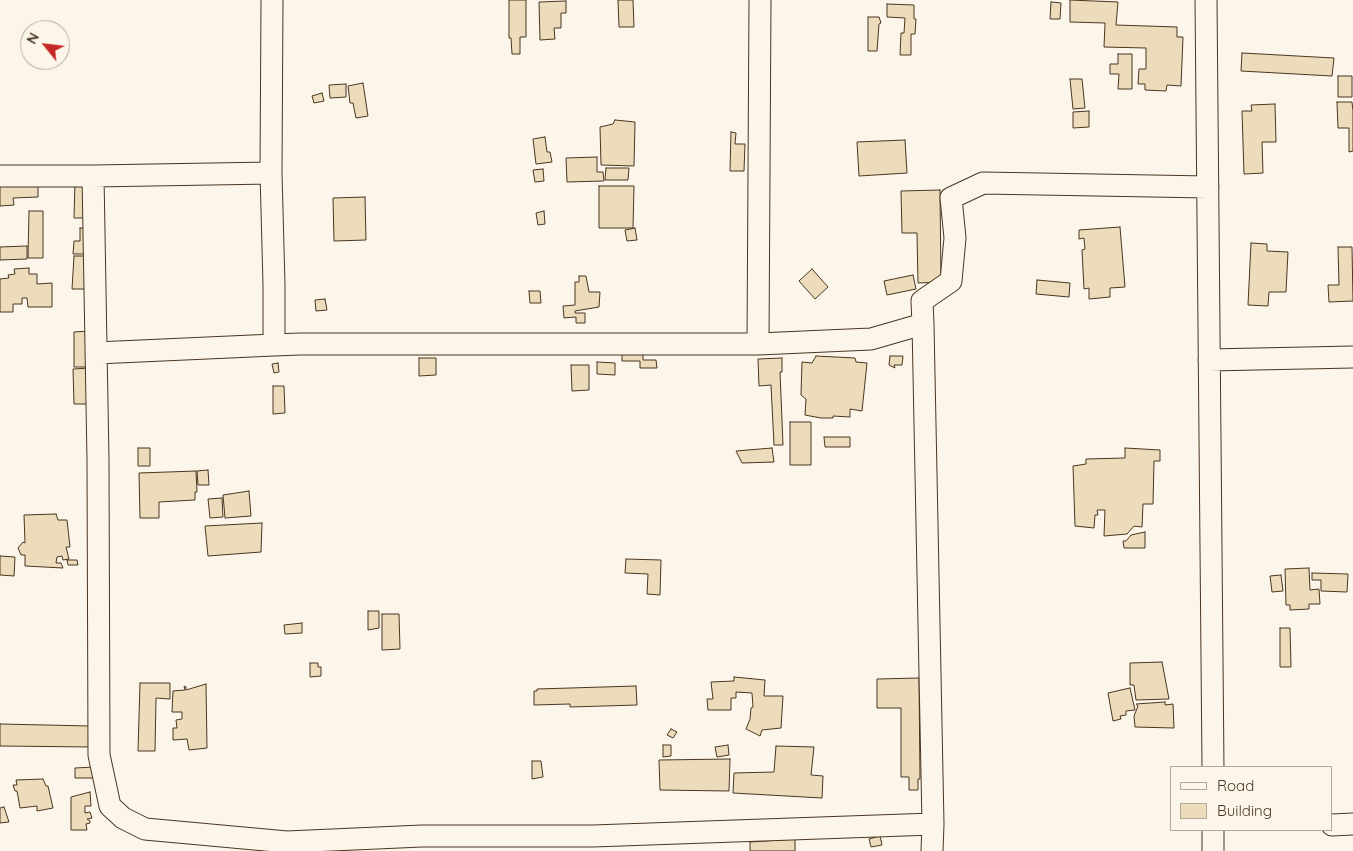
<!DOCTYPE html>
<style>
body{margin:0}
#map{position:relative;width:1353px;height:851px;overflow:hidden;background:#fbf6e9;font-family:Quicksand,sans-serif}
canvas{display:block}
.legend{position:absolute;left:1170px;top:766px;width:162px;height:65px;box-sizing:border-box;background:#fbf6e9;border:1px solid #b4a999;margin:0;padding:6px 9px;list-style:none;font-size:15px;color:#4a3520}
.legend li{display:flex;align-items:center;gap:10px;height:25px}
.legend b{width:25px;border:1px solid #b4a999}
.north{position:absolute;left:20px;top:20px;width:50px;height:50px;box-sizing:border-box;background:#fbf6e9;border:1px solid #b4a999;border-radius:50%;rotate:299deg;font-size:14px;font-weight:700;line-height:20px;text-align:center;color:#4a3520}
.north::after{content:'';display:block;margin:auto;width:18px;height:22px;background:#c62828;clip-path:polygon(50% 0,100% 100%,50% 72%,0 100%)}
</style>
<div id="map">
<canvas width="1353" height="851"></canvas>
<ul class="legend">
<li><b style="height:6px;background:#fbf6e9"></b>Road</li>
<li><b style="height:14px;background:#ecdcbc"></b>Building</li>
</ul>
<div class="north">N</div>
</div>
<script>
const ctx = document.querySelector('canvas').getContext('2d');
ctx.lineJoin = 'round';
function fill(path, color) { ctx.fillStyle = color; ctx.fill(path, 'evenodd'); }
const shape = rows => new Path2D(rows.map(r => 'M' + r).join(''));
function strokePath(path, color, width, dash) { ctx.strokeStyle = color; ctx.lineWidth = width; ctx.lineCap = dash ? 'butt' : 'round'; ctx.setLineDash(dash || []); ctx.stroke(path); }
const building = shape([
 [509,0,526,0,526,37,520,37,520,54,512,54,511,38,509,38,509,0],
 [618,0,633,0,634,27,619,27,618,0],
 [1070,0,1118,2,1116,25,1177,27,1177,37,1183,37,1181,86,1167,85,1166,91,1145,90,1145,84,1138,84,1139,69,1146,69,1146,48,1104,47,1105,23,1070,22,1070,0],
 [566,1,566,13,561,13,561,28,554,28,555,39,540,40,539,2,566,1],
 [1051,2,1061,3,1060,19,1050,19,1051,2],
 [887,4,914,5,914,19,916,19,915,34,911,34,911,55,900,55,901,33,904,33,905,18,887,17,887,4],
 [868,17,879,17,881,23,879,24,877,51,868,51,868,17],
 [1242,53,1334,58,1332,76,1241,71,1242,53],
 [1118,54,1132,54,1132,89,1118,89,1119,74,1110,74,1110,64,1118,64,1118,54],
 [1338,76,1352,76,1352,97,1338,97,1338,76],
 [1070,79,1082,79,1085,108,1073,109,1070,79],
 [363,83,368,116,356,118,353,103,350,103,348,86,363,83],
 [346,84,346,97,330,98,329,85,346,84],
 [322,93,324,101,314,103,312,96,322,93],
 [1337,102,1352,102,1353,111,1353,151,1349,152,1349,128,1338,128,1337,102],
 [1275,104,1276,142,1262,142,1263,173,1244,174,1242,111,1252,111,1251,105,1275,104],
 [1089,111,1089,127,1073,128,1073,112,1089,111],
 [615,120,635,122,634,166,601,165,600,127,613,124,615,120],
 [731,132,736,133,735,144,745,144,744,171,730,171,731,132],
 [545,137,547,152,550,152,552,162,536,164,533,139,545,137],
 [905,140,907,173,859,176,857,142,905,140],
 [597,157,597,172,603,172,604,181,567,182,566,158,597,157],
 [606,168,629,168,628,180,605,180,606,168],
 [543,169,544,181,535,182,533,170,543,169],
 [75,182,89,182,88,218,74,218,75,182],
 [38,183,38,197,13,198,14,205,0,206,0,184,38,183],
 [599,186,634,186,633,228,599,228,599,186],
 [940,190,941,282,918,283,917,233,902,233,901,191,940,190],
 [365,197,366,240,334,241,333,198,365,197],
 [29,211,43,211,43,258,28,258,29,211],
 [544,211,545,224,538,225,536,213,544,211],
 [1120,227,1125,287,1110,288,1110,297,1089,299,1089,288,1084,289,1082,250,1085,249,1084,238,1079,239,1079,230,1120,227],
 [80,228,89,228,89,254,73,254,74,241,80,241,80,228],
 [635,228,637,240,627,241,625,230,635,228],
 [1251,243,1267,244,1267,251,1288,252,1286,292,1269,292,1268,306,1248,305,1251,243],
 [27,246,27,259,0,260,0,247,27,246],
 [1338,247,1352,247,1353,301,1329,302,1328,285,1339,285,1338,247],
 [74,256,88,256,86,289,72,289,74,256],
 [29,268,29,274,37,274,37,284,52,283,52,307,28,307,27,298,22,298,22,304,13,304,13,312,0,312,0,279,9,278,8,275,15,274,14,269,29,268],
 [812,269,828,287,815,299,799,281,812,269],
 [913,275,916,289,887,295,884,281,913,275],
 [579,276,586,276,589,292,600,292,599,307,575,311,575,313,585,313,585,323,576,323,576,317,564,318,563,306,575,305,575,282,579,282,579,276],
 [1037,280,1070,283,1069,297,1036,294,1037,280],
 [529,291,540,291,541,303,530,303,529,291],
 [325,299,327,310,316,311,315,300,325,299],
 [90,331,91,367,74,367,74,332,90,331],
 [643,351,643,360,656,360,657,368,640,368,640,361,622,361,622,352,643,351],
 [816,356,855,358,856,362,867,363,862,411,850,409,850,417,833,416,833,418,821,418,805,415,806,399,801,395,802,362,812,363,816,356],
 [890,356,903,356,902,365,894,365,895,368,889,365,890,356],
 [419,358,436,358,436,375,419,376,419,358],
 [782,358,782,372,780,372,783,445,774,445,771,385,759,386,758,359,782,358],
 [597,362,615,363,615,375,597,374,597,362],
 [278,363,279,372,274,373,272,364,278,363],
 [571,365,589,365,589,390,572,391,571,365],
 [90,368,90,404,74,404,73,369,90,368],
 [273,386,284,386,285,413,273,414,273,386],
 [790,422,811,422,811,465,790,465,790,422],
 [824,437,850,437,850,447,825,447,824,437],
 [138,448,150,448,150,466,138,466,138,448],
 [772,448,774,462,742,463,736,451,772,448],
 [1125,448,1160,450,1160,461,1154,461,1153,504,1143,504,1142,527,1134,526,1127,534,1104,536,1105,510,1097,510,1098,515,1095,515,1094,528,1075,526,1073,466,1086,464,1086,459,1125,458,1125,448],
 [208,470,209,485,198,485,197,471,208,470],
 [196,471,197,492,195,492,195,500,159,502,159,518,140,518,139,473,196,471],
 [249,491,251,516,225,518,223,495,249,491],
 [222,498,223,517,210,518,208,499,222,498],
 [56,514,58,520,67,520,70,547,66,547,69,559,63,560,62,556,57,557,56,563,61,563,63,568,25,566,25,555,21,555,18,548,23,542,25,543,24,515,56,514],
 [262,523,261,552,208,556,205,526,262,523],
 [1145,532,1145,548,1124,548,1123,541,1126,541,1131,535,1145,532],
 [0,556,15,557,14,576,0,575,0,556],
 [626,559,661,560,660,595,647,594,648,574,625,573,626,559],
 [67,560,77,560,78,565,68,565,67,560],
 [1309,568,1310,590,1319,589,1320,604,1309,604,1309,609,1290,610,1290,605,1286,605,1285,569,1309,568],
 [1312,573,1348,574,1347,592,1321,591,1321,580,1312,580,1312,573],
 [1281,575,1283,591,1272,592,1270,576,1281,575],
 [368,611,379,611,379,628,368,630,368,611],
 [382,614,399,614,400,649,382,650,382,614],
 [302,623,302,633,285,634,284,625,302,623],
 [1280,628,1290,628,1291,667,1280,667,1280,628],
 [1162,662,1169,699,1136,700,1134,685,1130,685,1130,663,1162,662],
 [310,663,318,663,318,667,321,667,321,676,310,677,310,663],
 [734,677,765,680,764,696,783,696,781,728,762,730,760,736,746,729,750,719,751,708,753,707,752,693,736,692,736,698,731,698,731,710,708,710,707,699,713,699,711,682,734,681,734,677],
 [919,678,920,779,918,779,918,790,909,790,909,777,901,777,901,708,877,708,877,679,919,678],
 [140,683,170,683,170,699,156,698,155,751,138,751,140,683],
 [206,684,207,748,189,750,187,739,173,740,173,728,177,728,176,720,182,719,182,712,172,712,173,691,185,690,184,686,186,687,186,690,206,684],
 [636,686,637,705,570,707,570,704,534,705,534,691,537,691,537,689,636,686],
 [1130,688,1135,710,1126,711,1126,715,1120,716,1121,719,1113,721,1108,693,1130,688],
 [1165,702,1165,705,1173,704,1174,728,1135,727,1134,716,1138,706,1136,704,1165,702],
 [0,724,90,726,94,747,0,746,0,724],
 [671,729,677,732,673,738,667,735,671,729],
 [663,745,671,745,671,756,663,757,663,745],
 [728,745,729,755,717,757,715,747,728,745],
 [776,746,814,747,811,775,823,776,822,798,733,793,734,773,774,772,776,746],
 [730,759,729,791,660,790,659,760,730,759],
 [532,761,541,761,543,777,532,779,532,761],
 [94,767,94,778,75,778,75,768,94,767],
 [43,779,46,786,48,786,53,808,37,811,37,806,20,808,17,791,15,791,13,785,17,785,16,780,43,779],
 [90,792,91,806,85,806,85,813,90,812,92,818,87,819,90,821,90,823,86,824,87,830,71,830,71,797,90,792],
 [4,807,9,822,0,823,0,808,4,807],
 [880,836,882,845,871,847,869,839,880,836],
 [795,839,795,851,750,851,750,842,795,839]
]);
fill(building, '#ecdcbc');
strokePath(building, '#4a3520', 1);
const street = shape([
 [272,0,271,173,274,285,274,345,300,344,758,344,871,339,923,324,922,301,951,281,955,238,951,198,983,183,1208,187],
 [1206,0,1213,767],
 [0,176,93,176,271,173],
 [93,176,98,460,99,755,110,806,123,818,145,829,287,842,422,836,593,836,933,824,923,324],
 [758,344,760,0],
 [96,353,274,345],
 [1209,360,1353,357],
 [1332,825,1353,824],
 [1213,830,1213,851],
 [932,851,933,824]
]);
strokePath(street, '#4a3520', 23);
strokePath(street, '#fbf6e9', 21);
</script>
